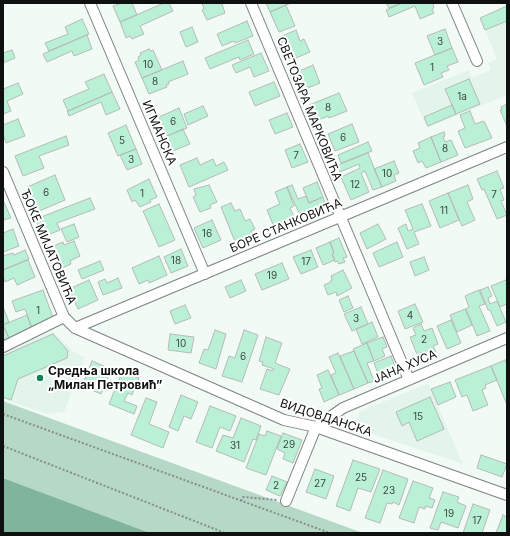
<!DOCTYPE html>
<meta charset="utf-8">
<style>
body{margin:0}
#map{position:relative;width:510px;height:536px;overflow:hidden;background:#f2faf6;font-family:Inter,sans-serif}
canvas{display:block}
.frame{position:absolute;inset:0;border:4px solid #0f1110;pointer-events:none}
</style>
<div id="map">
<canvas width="510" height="536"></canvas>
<div class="frame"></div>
</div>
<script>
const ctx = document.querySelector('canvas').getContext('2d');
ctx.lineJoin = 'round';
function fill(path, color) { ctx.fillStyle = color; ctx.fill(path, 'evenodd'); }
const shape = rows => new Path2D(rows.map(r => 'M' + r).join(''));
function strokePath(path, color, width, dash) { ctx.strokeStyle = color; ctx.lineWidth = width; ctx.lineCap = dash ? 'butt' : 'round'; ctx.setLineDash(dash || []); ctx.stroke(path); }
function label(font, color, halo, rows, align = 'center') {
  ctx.font = font + ' Inter,sans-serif'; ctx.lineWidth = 4; ctx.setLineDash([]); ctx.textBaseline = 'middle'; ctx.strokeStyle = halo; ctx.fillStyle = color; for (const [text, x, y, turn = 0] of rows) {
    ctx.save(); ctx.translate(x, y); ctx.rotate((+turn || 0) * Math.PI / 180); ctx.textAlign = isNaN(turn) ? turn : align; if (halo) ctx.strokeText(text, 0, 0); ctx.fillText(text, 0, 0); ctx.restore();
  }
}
fill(shape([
 [507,21,507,95,427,128,412,93,469,70,472,78,491,70,488,63,497,59,485,30],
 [53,331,74,352,85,357,64,412,47,414,3,399,3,353],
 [428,383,463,464,366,432,360,430,357,426,359,412]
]), '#e3f4eb');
fill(shape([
 [3,401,363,533,150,533,3,478]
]), '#b6d8c7');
fill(shape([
 [3,478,150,533,3,533]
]), '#80b49c');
const building = shape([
 [122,3,132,3,137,15,120,22,113,6,122,3],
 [164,3,169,3,173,11,140,26,144,34,132,39,130,36,126,38,120,22,164,3],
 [202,3,223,3,222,4,225,13,207,20,202,10,204,9,202,3],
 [266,3,291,3,270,12,266,3],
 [386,3,402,3,389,8,386,3],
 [402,3,434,3,433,5,434,8,432,9,434,13,420,19,415,6,389,17,386,10,402,3],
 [286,5,295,26,279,32,270,12,286,5],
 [507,6,507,21,485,30,480,18,507,6],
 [82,19,89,34,49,51,45,43,68,34,65,27,82,19],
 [247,21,253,36,235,43,234,41,222,46,217,34,247,21],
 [192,27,198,42,186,47,180,32,192,27],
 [445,29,452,48,435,55,427,36,445,29],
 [296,30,300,41,304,39,310,52,289,61,280,37,296,30],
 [87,35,92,49,74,56,72,51,47,62,43,54,87,35],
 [248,40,254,54,240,60,239,57,210,69,205,58,248,40],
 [452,48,458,62,447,66,449,70,441,73,443,77,424,85,415,63,452,48],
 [149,49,150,51,153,50,162,70,142,78,135,62,139,60,138,57,141,55,140,53,149,49],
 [12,50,15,58,3,63,3,53,12,50],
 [261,53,269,71,254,77,250,67,236,73,232,65,261,53],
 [183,61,188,74,168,82,169,84,166,85,167,87,149,94,142,78,183,61],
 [313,65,320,83,303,90,295,73,313,65],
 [104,74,112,92,68,111,63,100,89,89,85,82,104,74],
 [469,79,480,104,456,114,445,89,469,79],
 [274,82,280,96,255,106,249,92,274,82],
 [18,83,23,94,7,101,11,111,3,114,3,89,18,83],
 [112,92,120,109,106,115,101,102,69,116,67,111,68,111,112,92],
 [339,93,347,111,329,118,328,116,316,121,309,105,339,93],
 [507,104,507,126,500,110,502,110,501,107,507,104],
 [452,105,456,114,428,126,424,117,452,105],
 [203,106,208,116,188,125,184,114,203,106],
 [179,108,187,128,167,136,159,117,179,108],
 [470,111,475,124,484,121,492,138,465,148,458,131,465,128,460,115,470,111],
 [287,113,293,127,275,134,269,120,287,113],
 [18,119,25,136,6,143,3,134,3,125,18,119],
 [352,124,359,142,335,151,328,134,352,124],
 [126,125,136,149,118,156,108,133,126,125],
 [183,129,190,144,173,151,167,136,183,129],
 [444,132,445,136,443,137,445,142,451,140,458,155,441,162,431,137,444,132],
 [66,136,69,145,39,156,44,168,23,176,15,156,66,136],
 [431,137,441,162,426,168,422,161,418,163,413,151,420,148,418,143,431,137],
 [368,142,372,151,341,163,338,155,368,142],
 [300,144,308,162,292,168,285,150,300,144],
 [136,149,142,164,127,170,120,155,136,149],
 [368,153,382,187,373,190,365,171,361,173,369,192,351,200,341,177,360,168,359,164,340,172,338,165,368,153],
 [197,158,200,165,213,159,216,166,224,162,228,170,189,187,180,165,197,158],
 [394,161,399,173,394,175,396,181,382,187,374,169,394,161],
 [497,171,504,188,500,189,504,200,501,201,507,215,497,219,484,189,482,190,477,179,497,171],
 [55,175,65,200,37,212,27,187,55,175],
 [149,179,157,197,150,200,151,202,140,207,135,200,132,202,127,190,149,179],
 [317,182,323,197,309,203,303,188,317,182],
 [209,185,217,202,210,205,211,208,200,212,193,197,196,195,194,189,209,185],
 [292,185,298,199,306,196,309,203,323,197,326,206,307,214,305,211,299,213,287,187,292,185],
 [468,185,473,199,467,202,475,220,462,226,448,193,468,185],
 [287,187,294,206,290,208,295,219,274,227,267,210,280,204,275,192,287,187],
 [448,193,459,220,440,228,429,201,448,193],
 [90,198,95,209,57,223,60,230,43,237,36,219,90,198],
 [3,200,11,218,3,220,3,200],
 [231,203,235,211,240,209,245,221,250,219,255,229,251,231,254,237,236,244,221,207,231,203],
 [159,204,175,240,159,247,143,211,159,204],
 [422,204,431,226,414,232,419,244,407,249,398,228,406,224,408,231,413,229,405,210,422,204],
 [212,220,221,240,203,248,194,228,212,220],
 [74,224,79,237,67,242,61,229,74,224],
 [378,224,386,239,367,249,360,233,378,224],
 [13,229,19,246,3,252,3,233,13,229],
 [339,238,347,257,343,258,345,262,339,264,337,261,335,262,332,254,334,253,330,242,339,238],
 [74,241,80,256,70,261,71,264,60,269,51,247,63,242,64,245,74,241],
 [330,242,334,253,332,254,335,260,323,265,316,248,330,242],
 [397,242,403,257,379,267,373,253,397,242],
 [181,249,188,266,171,273,164,257,181,249],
 [25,250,29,259,3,270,3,256,13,253,14,255,25,250],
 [311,250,318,267,301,274,293,257,311,250],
 [159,256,167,275,149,283,148,280,139,284,132,268,159,256],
 [424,257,429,270,415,276,410,262,424,257],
 [28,260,35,277,17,285,14,278,5,282,3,276,3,270,28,260],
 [100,261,104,270,82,279,78,270,100,261],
 [282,263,289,279,262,290,255,274,282,263],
 [343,270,352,288,337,296,336,292,328,295,324,285,331,282,331,280,332,280,331,276,343,270],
 [118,278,122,288,103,295,98,282,105,279,107,283,118,278],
 [89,280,98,300,78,309,69,289,89,280],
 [241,280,246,291,230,298,225,287,241,280],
 [506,280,507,283,507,304,500,307,491,286,506,280],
 [488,287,492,296,488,298,490,304,497,301,506,322,497,326,490,310,488,310,480,290,488,287],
 [43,290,54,320,32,328,25,309,16,312,12,301,43,290],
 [479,290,485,304,479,306,490,331,477,336,466,309,469,307,465,296,479,290],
 [348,296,353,308,344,312,339,300,348,296],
 [415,304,423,322,405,329,398,311,415,304],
 [185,305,191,318,175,324,170,311,185,305],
 [3,307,9,322,3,325,9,338,3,340,3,307],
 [361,307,368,324,352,331,344,314,361,307],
 [465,309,472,325,457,332,450,315,465,309],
 [27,315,32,329,9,338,3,325,27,315],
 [451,320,461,343,447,349,437,326,451,320],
 [372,322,378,337,362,344,356,329,372,322],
 [421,324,424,331,432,328,438,344,433,346,436,352,419,359,410,337,416,335,413,328,421,324],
 [215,330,226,334,216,369,199,363,204,349,208,350,215,330],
 [244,330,258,335,242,382,222,376,229,356,235,358,244,330],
 [53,334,68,351,67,358,18,379,11,400,3,397,3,356,53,334],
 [170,334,194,337,191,353,168,350,170,334],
 [266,337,282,343,275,363,290,369,279,395,260,389,267,369,273,371,274,369,262,365,263,362,259,361,266,337],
 [383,337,387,347,382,349,385,356,374,361,367,343,383,337],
 [367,343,374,361,367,363,374,381,368,383,353,349,367,343],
 [354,351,368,383,354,389,340,356,354,351],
 [338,353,354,389,339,395,331,375,336,373,329,357,338,353],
 [391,356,397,372,380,379,374,363,391,356],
 [505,360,507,365,507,405,491,366,505,360],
 [92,361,111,369,101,394,82,386,92,361],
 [491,366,497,380,485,385,486,388,482,390,488,405,473,411,467,395,462,397,455,380,491,366],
 [328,370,339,395,324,402,319,389,322,388,317,375,328,370],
 [122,372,139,378,132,395,128,393,124,401,137,406,134,414,109,404,122,372],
 [450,382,456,397,438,405,431,389,450,382],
 [181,395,198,402,191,419,184,416,178,431,169,427,181,395],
 [430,397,444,429,417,441,409,422,402,426,396,412,430,397],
 [146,398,157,402,149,424,169,432,163,448,131,435,146,398],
 [210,406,236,416,230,431,220,427,212,448,196,442,210,406],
 [241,418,261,426,256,440,253,439,244,462,216,451,223,435,233,438,241,418],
 [267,431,281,436,266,475,246,468,259,434,265,436,267,431],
 [283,433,302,440,293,463,283,459,285,453,277,449,283,433],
 [481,455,507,464,502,477,477,468,481,455],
 [353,460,380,469,371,492,358,488,350,511,336,506,353,460],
 [315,469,334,476,326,499,306,492,315,469],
 [383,470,408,479,399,505,393,502,392,504,387,503,380,523,365,518,383,470],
 [272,476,287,482,280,496,266,490,272,476],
 [413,481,433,488,429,498,435,500,432,508,426,506,425,509,419,507,414,523,399,518,413,481],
 [443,492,459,497,457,502,466,506,458,528,441,522,438,530,430,528,443,492],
 [473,504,490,510,482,533,463,533,473,504],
 [503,515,507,517,507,533,496,533,503,515]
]);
fill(building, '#baf0d6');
strokePath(building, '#b4bbb7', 1);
const street = shape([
 [90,3,205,274],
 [251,3,409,380],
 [452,3,477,61],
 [3,172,64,317,75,328,284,420,316,427,507,495],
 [75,328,507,147],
 [3,347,64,317],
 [286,501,316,427,343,408,507,338]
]);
strokePath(street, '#7c837f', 12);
strokePath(shape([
 [3,414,330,533],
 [3,446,225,533],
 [241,501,243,497,277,500]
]), '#878c8a', 2, [2, 2]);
strokePath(street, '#fff', 10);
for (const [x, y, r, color] of [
 [40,378,4,"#14805c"]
]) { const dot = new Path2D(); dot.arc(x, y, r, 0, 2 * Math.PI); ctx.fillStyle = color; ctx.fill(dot); strokePath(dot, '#fff', 1.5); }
label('10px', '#3a4942', null, [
 ["3",440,42],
 ["10",148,65],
 ["1",432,68],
 ["8",155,82],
 ["1a",462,97],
 ["8",328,108],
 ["6",173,122],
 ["6",343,138],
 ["5",122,141],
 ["8",445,149],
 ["7",296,156],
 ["3",131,160],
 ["10",387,174],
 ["12",355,185],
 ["6",46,193],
 ["1",142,194],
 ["7",494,195],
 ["11",444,211],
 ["16",207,234],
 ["18",176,261],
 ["17",306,262],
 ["19",272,276],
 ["1",38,311],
 ["4",410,316],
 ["3",356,319],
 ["2",424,340],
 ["10",181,344],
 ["6",243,357],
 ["15",418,417],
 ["29",289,445],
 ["31",235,446],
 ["25",361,478],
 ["27",320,484],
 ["2",276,486],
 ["23",389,491],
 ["19",449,514],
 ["17",477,521]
]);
label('12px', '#0f1110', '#fff', [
 ["СВЕТОЗАРА МАРКОВИЋА",309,109,68],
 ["ИГМАНСКА",159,133,67],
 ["БОРЕ СТАНКОВИЋА",286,226,-23],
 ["ЂОКЕ МИЈАТОВИЋА",48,247,67],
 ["ЈАНА ХУСА",405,367,-23],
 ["ВИДОВДАНСКА",326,418,18]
]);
label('bold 12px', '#0f1110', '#fff', [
 ["Средња школа",48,371],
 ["„Милан Петровић”",48,385]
], 'left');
</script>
